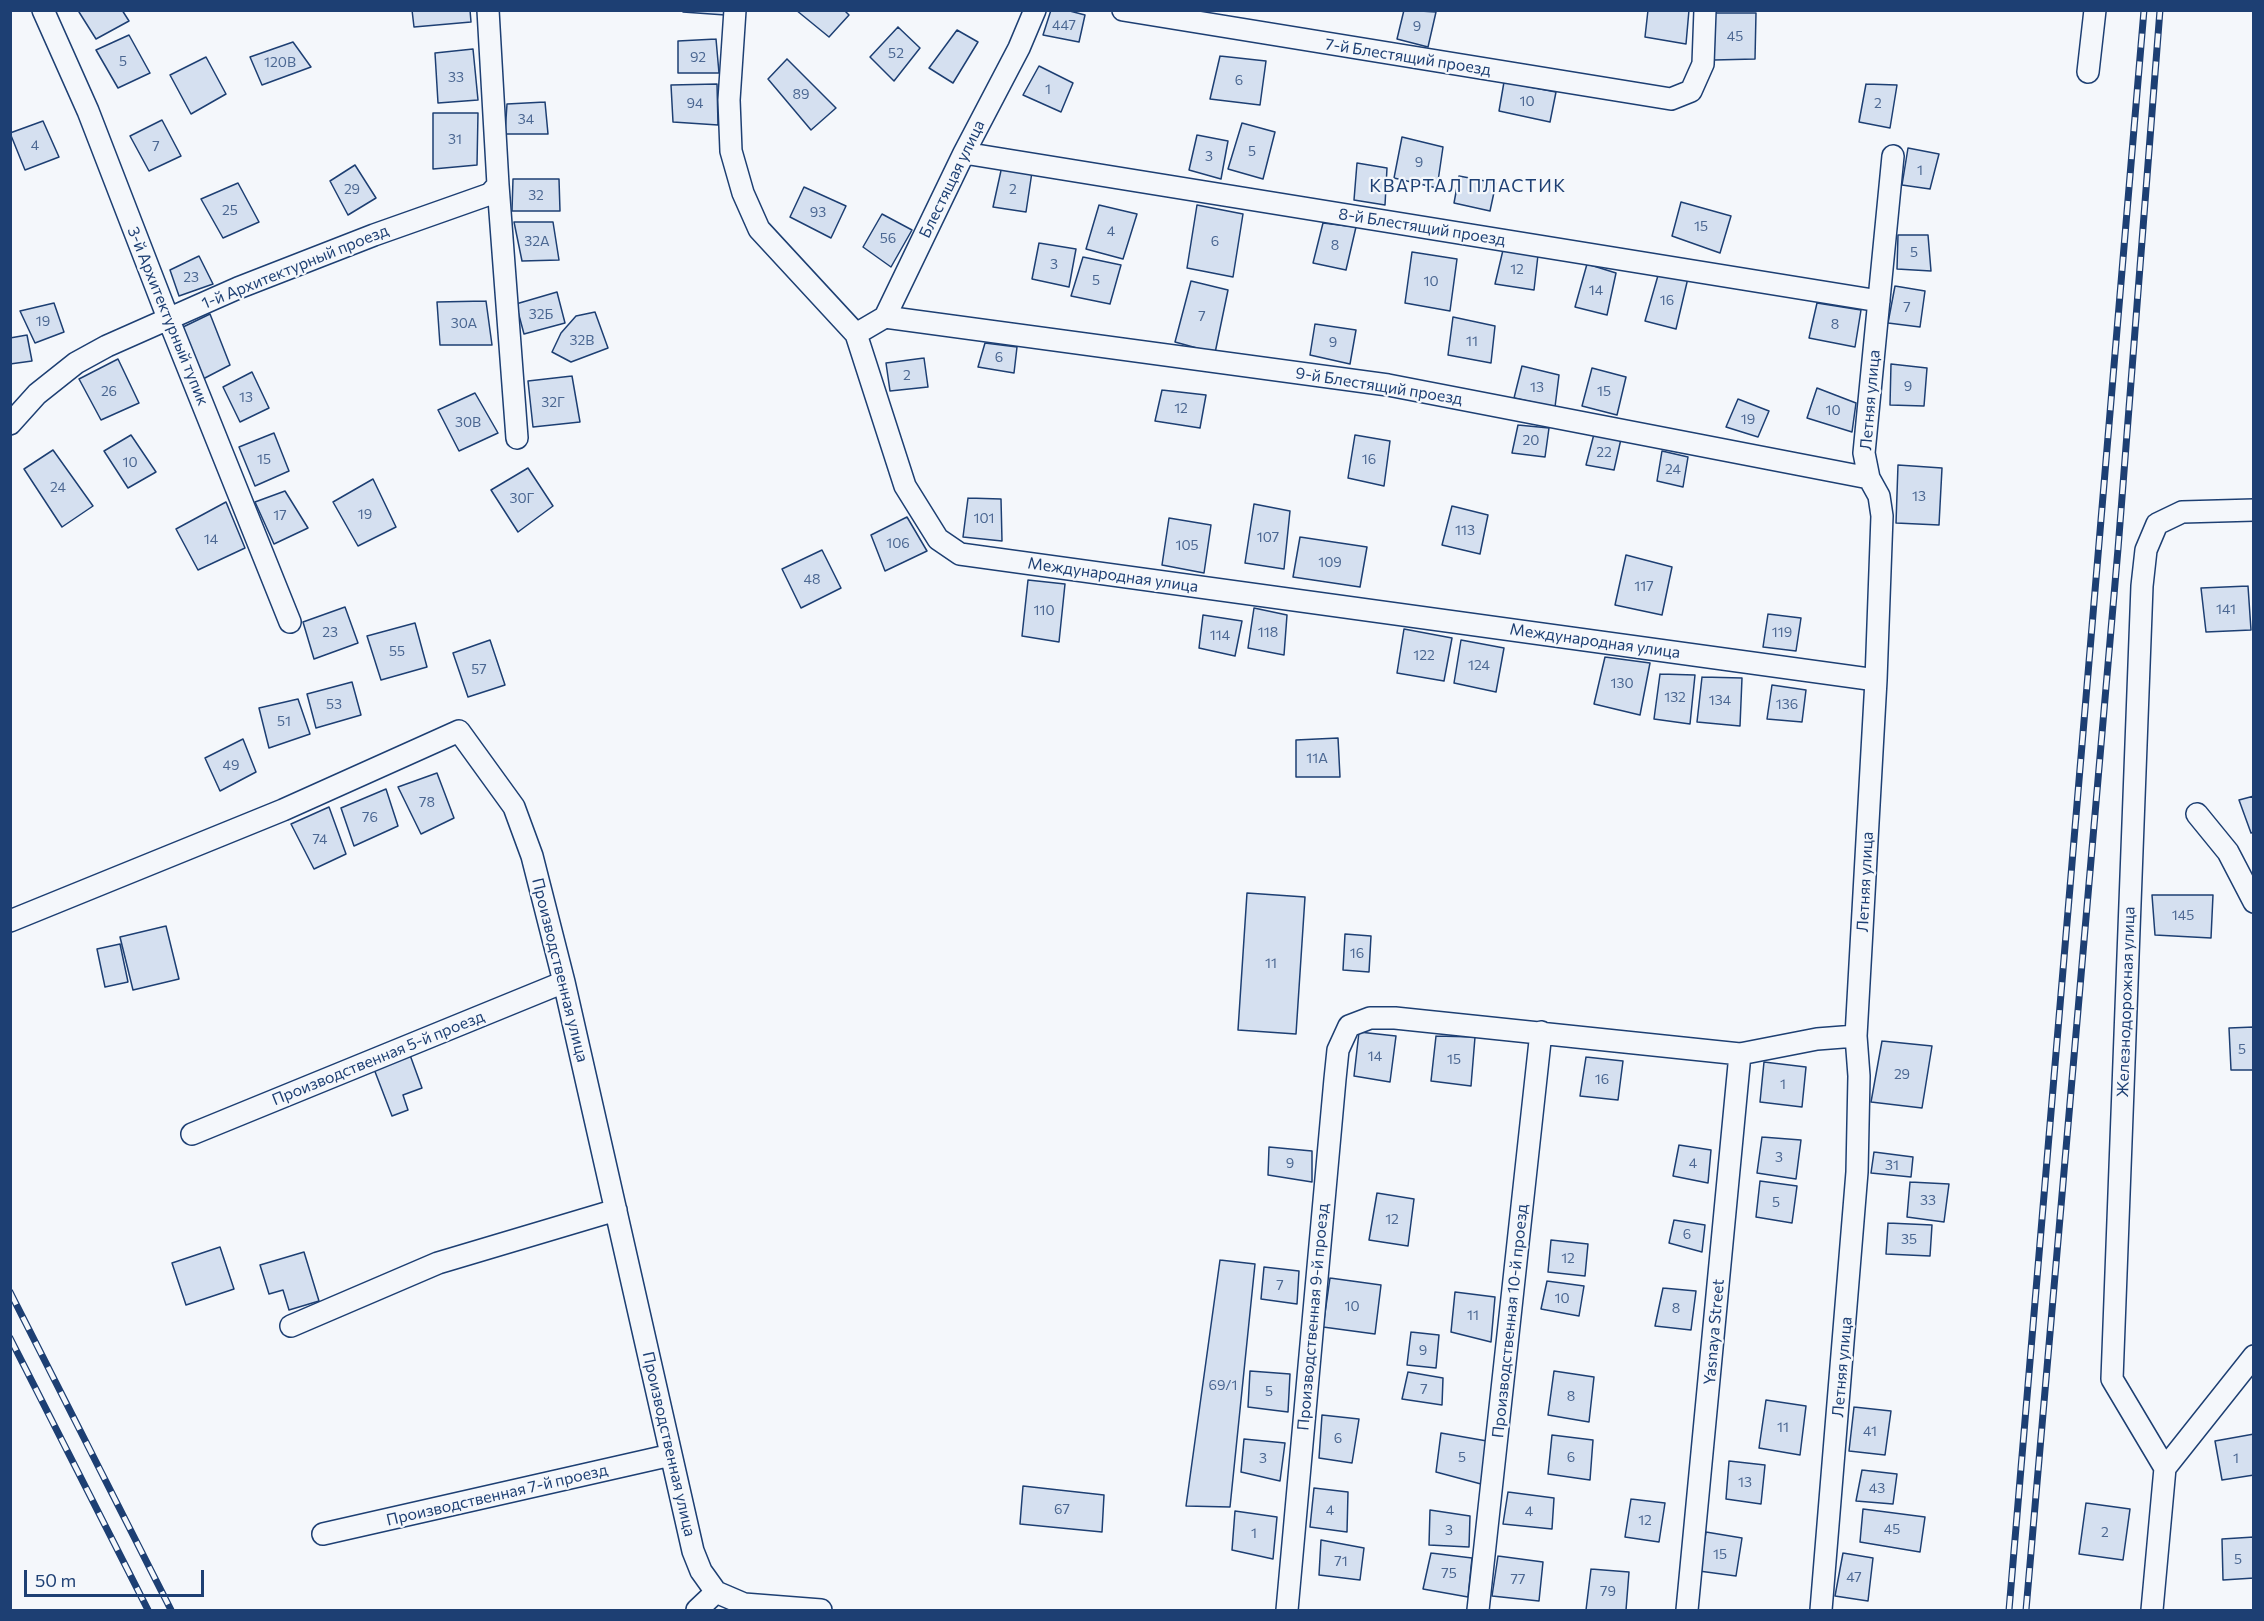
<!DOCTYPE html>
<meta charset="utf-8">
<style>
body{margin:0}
#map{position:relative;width:2264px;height:1621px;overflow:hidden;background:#f4f7fb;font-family:Commissioner,sans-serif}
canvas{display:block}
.frame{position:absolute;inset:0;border:12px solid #1d3f73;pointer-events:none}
.scale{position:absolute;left:24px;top:1570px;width:180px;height:27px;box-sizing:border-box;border:3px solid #1d3f73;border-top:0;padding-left:8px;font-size:18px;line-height:21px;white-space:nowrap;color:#1d3f73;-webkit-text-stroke:4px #f4f7fb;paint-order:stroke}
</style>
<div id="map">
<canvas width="2264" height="1621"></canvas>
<div class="frame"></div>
<div class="scale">50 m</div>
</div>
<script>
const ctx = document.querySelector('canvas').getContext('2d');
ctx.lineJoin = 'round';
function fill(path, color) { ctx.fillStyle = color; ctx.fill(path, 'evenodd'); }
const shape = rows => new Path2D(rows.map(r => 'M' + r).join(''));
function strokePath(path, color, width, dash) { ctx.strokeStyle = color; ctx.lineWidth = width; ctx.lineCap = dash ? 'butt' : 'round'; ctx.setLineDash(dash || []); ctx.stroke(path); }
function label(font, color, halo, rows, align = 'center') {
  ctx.font = font + ' Commissioner,sans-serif'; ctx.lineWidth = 4.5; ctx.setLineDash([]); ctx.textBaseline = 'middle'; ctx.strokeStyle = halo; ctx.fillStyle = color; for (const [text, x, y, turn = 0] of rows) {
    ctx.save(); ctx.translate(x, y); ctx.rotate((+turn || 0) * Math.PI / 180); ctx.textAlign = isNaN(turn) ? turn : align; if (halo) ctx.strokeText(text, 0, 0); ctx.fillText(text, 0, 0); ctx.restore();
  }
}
const building = shape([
 [81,10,122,10,129,21,96,39,79,12,81,10],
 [412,10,470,10,471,22,414,27,412,10],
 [684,10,725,10,725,15,683,12,684,10],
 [796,10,844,10,849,15,829,37,796,10],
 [1051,10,1066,10,1085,15,1079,42,1043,35,1051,10],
 [1404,10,1436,12,1428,47,1397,39,1404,10],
 [1648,10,1689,10,1686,44,1645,37,1648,10],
 [1715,13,1756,13,1755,59,1714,60,1715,13],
 [898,27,920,48,894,81,870,57,898,27],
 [957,30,978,42,953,83,929,68,957,30],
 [129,35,150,73,118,88,96,50,129,35],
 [716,39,719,73,678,73,678,41,716,39],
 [293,42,311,67,262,85,250,57,293,42],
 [473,49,478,100,438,103,435,53,473,49],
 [1220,56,1266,61,1260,105,1210,99,1220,56],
 [206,57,226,94,191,114,170,75,206,57],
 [787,59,836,108,811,130,768,79,787,59],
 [1039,66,1073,83,1061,112,1023,95,1039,66],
 [1504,82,1556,92,1550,122,1499,111,1504,82],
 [717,84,718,125,673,122,671,85,717,84],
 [1866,84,1897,85,1890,128,1859,122,1866,84],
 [545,102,548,134,505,134,507,104,545,102],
 [433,113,478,113,477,165,433,169,433,113],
 [162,120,181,156,149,171,130,136,162,120],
 [43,121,59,157,25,170,10,133,43,121],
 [1242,123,1275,132,1263,179,1228,169,1242,123],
 [1197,135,1228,141,1221,179,1189,170,1197,135],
 [1402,137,1443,147,1437,188,1394,178,1402,137],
 [1908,148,1939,154,1930,189,1902,185,1908,148],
 [1357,163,1387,168,1385,205,1354,200,1357,163],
 [355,165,376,198,348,215,330,181,355,165],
 [1002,166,1032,172,1026,212,993,207,1002,166],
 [1459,176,1496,183,1490,211,1454,203,1459,176],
 [513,179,559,179,560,211,512,211,513,179],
 [238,183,259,222,223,238,201,199,238,183],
 [804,187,846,206,831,238,790,217,804,187],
 [1681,202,1731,216,1720,253,1672,236,1681,202],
 [1099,205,1137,214,1123,259,1086,249,1099,205],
 [1197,205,1243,214,1233,277,1187,268,1197,205],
 [882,214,912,230,891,267,863,247,882,214],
 [514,222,553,222,559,260,522,261,514,222],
 [1323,223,1356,227,1346,270,1313,263,1323,223],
 [1898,235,1928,235,1931,271,1897,269,1898,235],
 [1039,243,1076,249,1069,287,1032,279,1039,243],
 [1503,250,1538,255,1534,290,1495,284,1503,250],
 [1412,252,1457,259,1450,311,1405,303,1412,252],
 [199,256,213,284,179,296,170,270,199,256],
 [1083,257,1121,265,1110,304,1071,296,1083,257],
 [1587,264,1616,273,1607,315,1575,307,1587,264],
 [1659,272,1688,278,1676,329,1645,321,1659,272],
 [1191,281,1228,290,1215,353,1175,342,1191,281],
 [1895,286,1925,291,1920,327,1888,323,1895,286],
 [557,292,565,323,524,334,516,304,557,292],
 [486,301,492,345,440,345,437,302,486,301],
 [54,303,64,332,35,343,20,311,54,303],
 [1817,303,1861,310,1855,347,1809,338,1817,303],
 [595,312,608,348,571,362,552,352,561,333,576,316,595,312],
 [210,314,230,365,203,379,181,328,210,314],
 [1453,317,1495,326,1491,363,1448,355,1453,317],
 [1315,324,1356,330,1350,364,1310,355,1315,324],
 [27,335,32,361,10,364,10,338,27,335],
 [985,343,1017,347,1014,373,978,367,985,343],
 [924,358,928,387,890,391,886,363,924,358],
 [118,359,139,403,101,420,79,379,118,359],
 [1891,364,1927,368,1924,406,1890,405,1891,364],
 [1522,366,1559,375,1555,407,1514,398,1522,366],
 [1592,368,1626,377,1617,415,1582,406,1592,368],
 [252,372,269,408,240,422,223,387,252,372],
 [572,376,580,422,533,427,528,381,572,376],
 [1817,388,1856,403,1852,432,1807,418,1817,388],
 [1162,390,1206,395,1200,428,1155,421,1162,390],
 [475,393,498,433,459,451,438,410,475,393],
 [1738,399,1769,411,1758,437,1726,427,1738,399],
 [1518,425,1549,428,1545,457,1512,453,1518,425],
 [274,433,289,471,255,486,239,447,274,433],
 [1594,434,1621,439,1614,470,1586,465,1594,434],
 [131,435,156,472,128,488,104,451,131,435],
 [1355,435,1390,441,1384,486,1348,478,1355,435],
 [53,450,93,506,62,527,24,469,53,450],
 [1662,451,1688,457,1683,487,1657,481,1662,451],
 [1898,465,1942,468,1939,525,1896,523,1898,465],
 [528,468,553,506,518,532,491,490,528,468],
 [373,479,396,527,358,546,333,502,373,479],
 [285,491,308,528,274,544,255,502,285,491],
 [968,498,1001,499,1002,541,963,537,968,498],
 [226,502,245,548,198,570,176,529,226,502],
 [1254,504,1290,511,1284,569,1245,563,1254,504],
 [1452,506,1488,515,1480,554,1442,545,1452,506],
 [907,517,927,551,885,571,871,535,907,517],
 [1169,518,1211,525,1204,573,1162,565,1169,518],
 [1300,537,1367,547,1360,587,1293,577,1300,537],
 [822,550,841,588,801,608,782,569,822,550],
 [1626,555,1672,567,1662,615,1615,605,1626,555],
 [1028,580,1065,584,1059,642,1022,636,1028,580],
 [2248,586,2251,630,2206,632,2201,588,2248,586],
 [345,607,358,643,314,659,303,622,345,607],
 [1254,608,1287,615,1284,655,1248,648,1254,608],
 [1768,614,1801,618,1796,651,1763,647,1768,614],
 [1203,615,1242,621,1235,656,1199,648,1203,615],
 [415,623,427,667,381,680,367,636,415,623],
 [1404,629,1452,638,1444,681,1397,673,1404,629],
 [490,640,505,685,468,697,453,653,490,640],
 [1461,640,1504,648,1496,692,1454,683,1461,640],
 [1605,657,1650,663,1640,715,1594,704,1605,657],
 [1660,674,1695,675,1690,724,1654,719,1660,674],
 [1702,677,1742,678,1740,726,1697,722,1702,677],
 [352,682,361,715,316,728,307,694,352,682],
 [1772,685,1806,690,1802,722,1767,719,1772,685],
 [298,699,310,734,269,748,259,708,298,699],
 [1338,738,1340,777,1296,777,1296,740,1338,738],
 [243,739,256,772,220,791,205,758,243,739],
 [437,773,454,818,421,834,398,787,437,773],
 [386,789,398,826,354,846,341,808,386,789],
 [2254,796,2254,832,2251,833,2239,800,2254,796],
 [329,807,346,854,314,869,291,824,329,807],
 [1247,893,1305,897,1296,1034,1238,1030,1247,893],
 [2152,895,2213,895,2211,938,2155,935,2152,895],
 [166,926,179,979,133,990,120,937,166,926],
 [1345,934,1371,936,1369,972,1343,970,1345,934],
 [120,944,128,982,105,987,97,949,120,944],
 [2254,1027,2254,1070,2231,1070,2229,1028,2254,1027],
 [1359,1032,1396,1036,1390,1082,1354,1076,1359,1032],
 [1436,1036,1475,1037,1471,1086,1431,1081,1436,1036],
 [1882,1041,1932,1046,1922,1108,1871,1102,1882,1041],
 [410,1055,422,1088,403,1095,408,1110,392,1116,374,1069,410,1055],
 [1586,1057,1623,1061,1618,1100,1580,1096,1586,1057],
 [1764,1062,1806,1067,1802,1107,1760,1102,1764,1062],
 [1762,1137,1801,1140,1796,1179,1757,1173,1762,1137],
 [1679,1145,1711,1150,1708,1183,1673,1176,1679,1145],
 [1269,1147,1312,1151,1312,1182,1268,1175,1269,1147],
 [1874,1152,1913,1157,1911,1177,1871,1173,1874,1152],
 [1760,1181,1797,1186,1792,1223,1756,1217,1760,1181],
 [1910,1182,1949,1184,1944,1222,1907,1217,1910,1182],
 [1377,1193,1414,1199,1408,1246,1369,1240,1377,1193],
 [1674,1220,1705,1225,1702,1252,1669,1243,1674,1220],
 [1888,1223,1932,1225,1930,1256,1886,1254,1888,1223],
 [1551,1240,1588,1244,1585,1276,1548,1272,1551,1240],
 [220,1247,234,1289,186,1305,172,1263,220,1247],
 [304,1252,319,1301,289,1310,283,1290,269,1294,260,1265,304,1252],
 [1220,1260,1255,1264,1230,1507,1186,1506,1220,1260],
 [1264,1267,1299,1271,1297,1304,1261,1299,1264,1267],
 [1330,1278,1381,1285,1375,1334,1323,1327,1330,1278],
 [1547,1281,1584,1286,1579,1316,1541,1309,1547,1281],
 [1663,1288,1696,1291,1691,1330,1655,1326,1663,1288],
 [1455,1292,1495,1297,1491,1342,1451,1332,1455,1292],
 [1411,1332,1439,1335,1436,1368,1407,1365,1411,1332],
 [1250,1371,1290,1374,1288,1412,1248,1407,1250,1371],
 [1554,1371,1594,1377,1589,1422,1548,1415,1554,1371],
 [1408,1372,1443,1378,1442,1405,1402,1399,1408,1372],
 [1766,1400,1806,1406,1800,1455,1759,1448,1766,1400],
 [1854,1407,1891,1411,1885,1455,1849,1451,1854,1407],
 [1322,1415,1359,1419,1352,1463,1319,1458,1322,1415],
 [1441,1433,1487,1441,1481,1484,1436,1472,1441,1433],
 [2254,1434,2254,1475,2222,1480,2215,1441,2254,1434],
 [1552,1435,1593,1440,1590,1480,1548,1474,1552,1435],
 [1244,1439,1285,1443,1280,1481,1241,1472,1244,1439],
 [1729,1461,1765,1465,1761,1504,1726,1499,1729,1461],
 [1862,1470,1897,1474,1893,1504,1856,1501,1862,1470],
 [1023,1486,1104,1495,1102,1532,1020,1524,1023,1486],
 [1314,1488,1348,1492,1347,1532,1310,1527,1314,1488],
 [1508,1492,1554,1498,1552,1529,1503,1524,1508,1492],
 [1631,1499,1665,1503,1659,1542,1625,1537,1631,1499],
 [2086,1503,2130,1509,2123,1560,2079,1554,2086,1503],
 [1863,1509,1925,1517,1920,1552,1860,1542,1863,1509],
 [1430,1510,1470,1516,1469,1547,1429,1545,1430,1510],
 [1235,1511,1277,1517,1273,1559,1232,1550,1235,1511],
 [1706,1532,1742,1538,1736,1576,1699,1571,1706,1532],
 [2254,1537,2254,1578,2223,1580,2222,1539,2254,1537],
 [1321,1540,1364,1548,1360,1580,1319,1575,1321,1540],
 [1431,1553,1472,1558,1468,1597,1423,1589,1431,1553],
 [1843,1553,1873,1558,1868,1601,1835,1596,1843,1553],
 [1498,1556,1543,1562,1539,1601,1492,1596,1498,1556],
 [1591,1569,1629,1572,1626,1610,1586,1610,1591,1569]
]);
fill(building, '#d5e0f0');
strokePath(building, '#1d3f73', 1.5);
const minor = shape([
 [43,10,88,111,168,318,290,622],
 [735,10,729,100,731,151,743,193,759,229,856,334,905,486,938,539,960,554,1876,680],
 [1123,10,1671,99,1691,91,1703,64,1705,10],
 [2088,72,2095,10],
 [964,153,1879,301],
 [498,185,517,438],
 [885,317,1388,385,1869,478],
 [856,334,885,317,964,153,1019,48,1035,10],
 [10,424,37,394,76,363,107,346,238,288,374,235,490,194,498,185,488,10],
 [2197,814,2228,852,2254,902],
 [10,921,283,810,459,731,514,807,532,856,564,982,693,1551,701,1571,716,1592,744,1604,821,1610],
 [192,1134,564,982],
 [291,1326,438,1263,616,1210],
 [2165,1468,2112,1379,2142,586,2146,550,2157,524,2182,512,2254,510],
 [2165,1468,2254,1356],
 [323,1534,671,1455],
 [697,1610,716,1592],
 [1287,1610,1335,1079,1338,1050,1349,1026,1370,1018,1395,1018,1740,1054,1817,1039,1856,1036],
 [1478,1610,1541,1032],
 [1687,1610,1740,1054],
 [1821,1610,1857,1172,1859,1076,1856,1036,1876,680,1882,516,1879,496,1869,478,1864,453,1893,156],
 [2152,1610,2165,1468]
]);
strokePath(minor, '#1d3f73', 24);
strokePath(minor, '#f4f7fb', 21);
const rail = shape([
 [10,1292,171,1610],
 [10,1338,148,1610],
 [2009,1610,2144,10],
 [2026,1610,2118,549,2160,10]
]);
strokePath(rail, '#1d3f73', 7);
strokePath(rail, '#f4f7fb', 4.5, [14]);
label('14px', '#4b6792', null, [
 ["447",1064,25],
 ["9",1417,26],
 ["45",1735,36],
 ["52",896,53],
 ["92",698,57],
 ["5",123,61],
 ["120В",280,62],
 ["33",456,77],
 ["6",1239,80],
 ["1",1048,89],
 ["89",801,94],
 ["10",1527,101],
 ["94",695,103],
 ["2",1878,103],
 ["34",526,119],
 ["31",455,139],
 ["4",35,145],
 ["7",156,146],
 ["5",1252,151],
 ["3",1209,156],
 ["9",1419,162],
 ["1",1920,170],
 ["29",352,189],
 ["2",1013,189],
 ["32",536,195],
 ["25",230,210],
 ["93",818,212],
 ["15",1701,226],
 ["4",1111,231],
 ["56",888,238],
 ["32А",537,241],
 ["6",1215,241],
 ["8",1335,245],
 ["5",1914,252],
 ["3",1054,264],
 ["12",1517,269],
 ["23",191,277],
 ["5",1096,280],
 ["10",1431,281],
 ["14",1596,290],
 ["16",1667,300],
 ["7",1907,307],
 ["32Б",541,314],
 ["7",1202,316],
 ["19",43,321],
 ["30А",464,323],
 ["8",1835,324],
 ["32В",582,340],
 ["11",1472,341],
 ["9",1333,342],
 ["6",999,357],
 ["2",907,375],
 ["9",1908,386],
 ["13",1537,387],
 ["26",109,391],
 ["15",1604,391],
 ["13",246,397],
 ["32Г",553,402],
 ["12",1181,408],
 ["10",1833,410],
 ["19",1748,419],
 ["30В",468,422],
 ["20",1531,440],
 ["22",1604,452],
 ["15",264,459],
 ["16",1369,459],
 ["10",130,462],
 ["24",1673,469],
 ["24",58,487],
 ["13",1919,496],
 ["30Г",522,498],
 ["19",365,514],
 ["17",280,515],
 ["101",984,518],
 ["113",1465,530],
 ["107",1268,537],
 ["14",211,539],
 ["106",898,543],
 ["105",1187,545],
 ["109",1330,562],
 ["48",812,579],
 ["117",1644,586],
 ["141",2226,609],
 ["110",1044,610],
 ["23",330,632],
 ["118",1268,632],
 ["119",1782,632],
 ["114",1220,635],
 ["55",397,651],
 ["122",1424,655],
 ["124",1479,665],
 ["57",479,669],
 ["130",1622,683],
 ["132",1675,697],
 ["134",1720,700],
 ["53",334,704],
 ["136",1787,704],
 ["51",284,721],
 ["11А",1317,758],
 ["49",231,765],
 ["78",427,802],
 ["76",370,817],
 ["74",320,839],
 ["145",2183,915],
 ["16",1357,953],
 ["11",1271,963],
 ["5",2242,1049],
 ["14",1375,1056],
 ["15",1454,1059],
 ["29",1902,1074],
 ["16",1602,1079],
 ["1",1783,1084],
 ["3",1779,1157],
 ["9",1290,1163],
 ["4",1693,1163],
 ["31",1892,1165],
 ["33",1928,1200],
 ["5",1776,1202],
 ["12",1392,1219],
 ["6",1687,1234],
 ["35",1909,1239],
 ["12",1568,1258],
 ["7",1280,1285],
 ["10",1562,1298],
 ["10",1352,1306],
 ["8",1676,1308],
 ["11",1473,1315],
 ["9",1423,1350],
 ["69/1",1223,1385],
 ["7",1424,1389],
 ["5",1269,1391],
 ["8",1571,1396],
 ["11",1783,1427],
 ["41",1870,1431],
 ["6",1338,1438],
 ["5",1462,1457],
 ["6",1571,1457],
 ["3",1263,1458],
 ["1",2236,1458],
 ["13",1745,1482],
 ["43",1877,1488],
 ["67",1062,1509],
 ["4",1330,1510],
 ["4",1529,1511],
 ["12",1645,1520],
 ["45",1892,1529],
 ["3",1449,1530],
 ["2",2105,1532],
 ["1",1254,1533],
 ["15",1720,1554],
 ["5",2238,1559],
 ["71",1341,1561],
 ["75",1449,1573],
 ["47",1854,1577],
 ["77",1518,1579],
 ["79",1608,1591]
]);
label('16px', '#1d3f73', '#f4f7fb', [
 ["7-й Блестящий проезд",1408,57,9],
 ["Блестящая улица",952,179,-64],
 ["8-й Блестящий проезд",1422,227,9],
 ["1-й Архитектурный проезд",295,267,-22],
 ["3-й Архитектурный тупик",168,316,68],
 ["9-й Блестящий проезд",1379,386,9],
 ["Летняя улица",1870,400,-85],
 ["Международная улица",1113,575,8],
 ["Международная улица",1595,641,8],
 ["Летняя улица",1865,882,-87],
 ["Производственная улица",560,970,76],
 ["Железнодорожная улица",2126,1002,-88],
 ["Производственная 5-й проезд",378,1058,-22],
 ["Производственная 9-й проезд",1313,1317,-85],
 ["Производственная 10-й проезд",1510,1321,-84],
 ["Yasnaya Street",1714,1332,-85],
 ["Летняя улица",1842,1367,-85],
 ["Производственная улица",669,1444,77],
 ["Производственная 7-й проезд",497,1495,-13]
]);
ctx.letterSpacing = '1.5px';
label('18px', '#1d3f73', '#f4f7fb', [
 ["КВАРТАЛ ПЛАСТИК",1468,186]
]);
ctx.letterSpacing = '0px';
</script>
